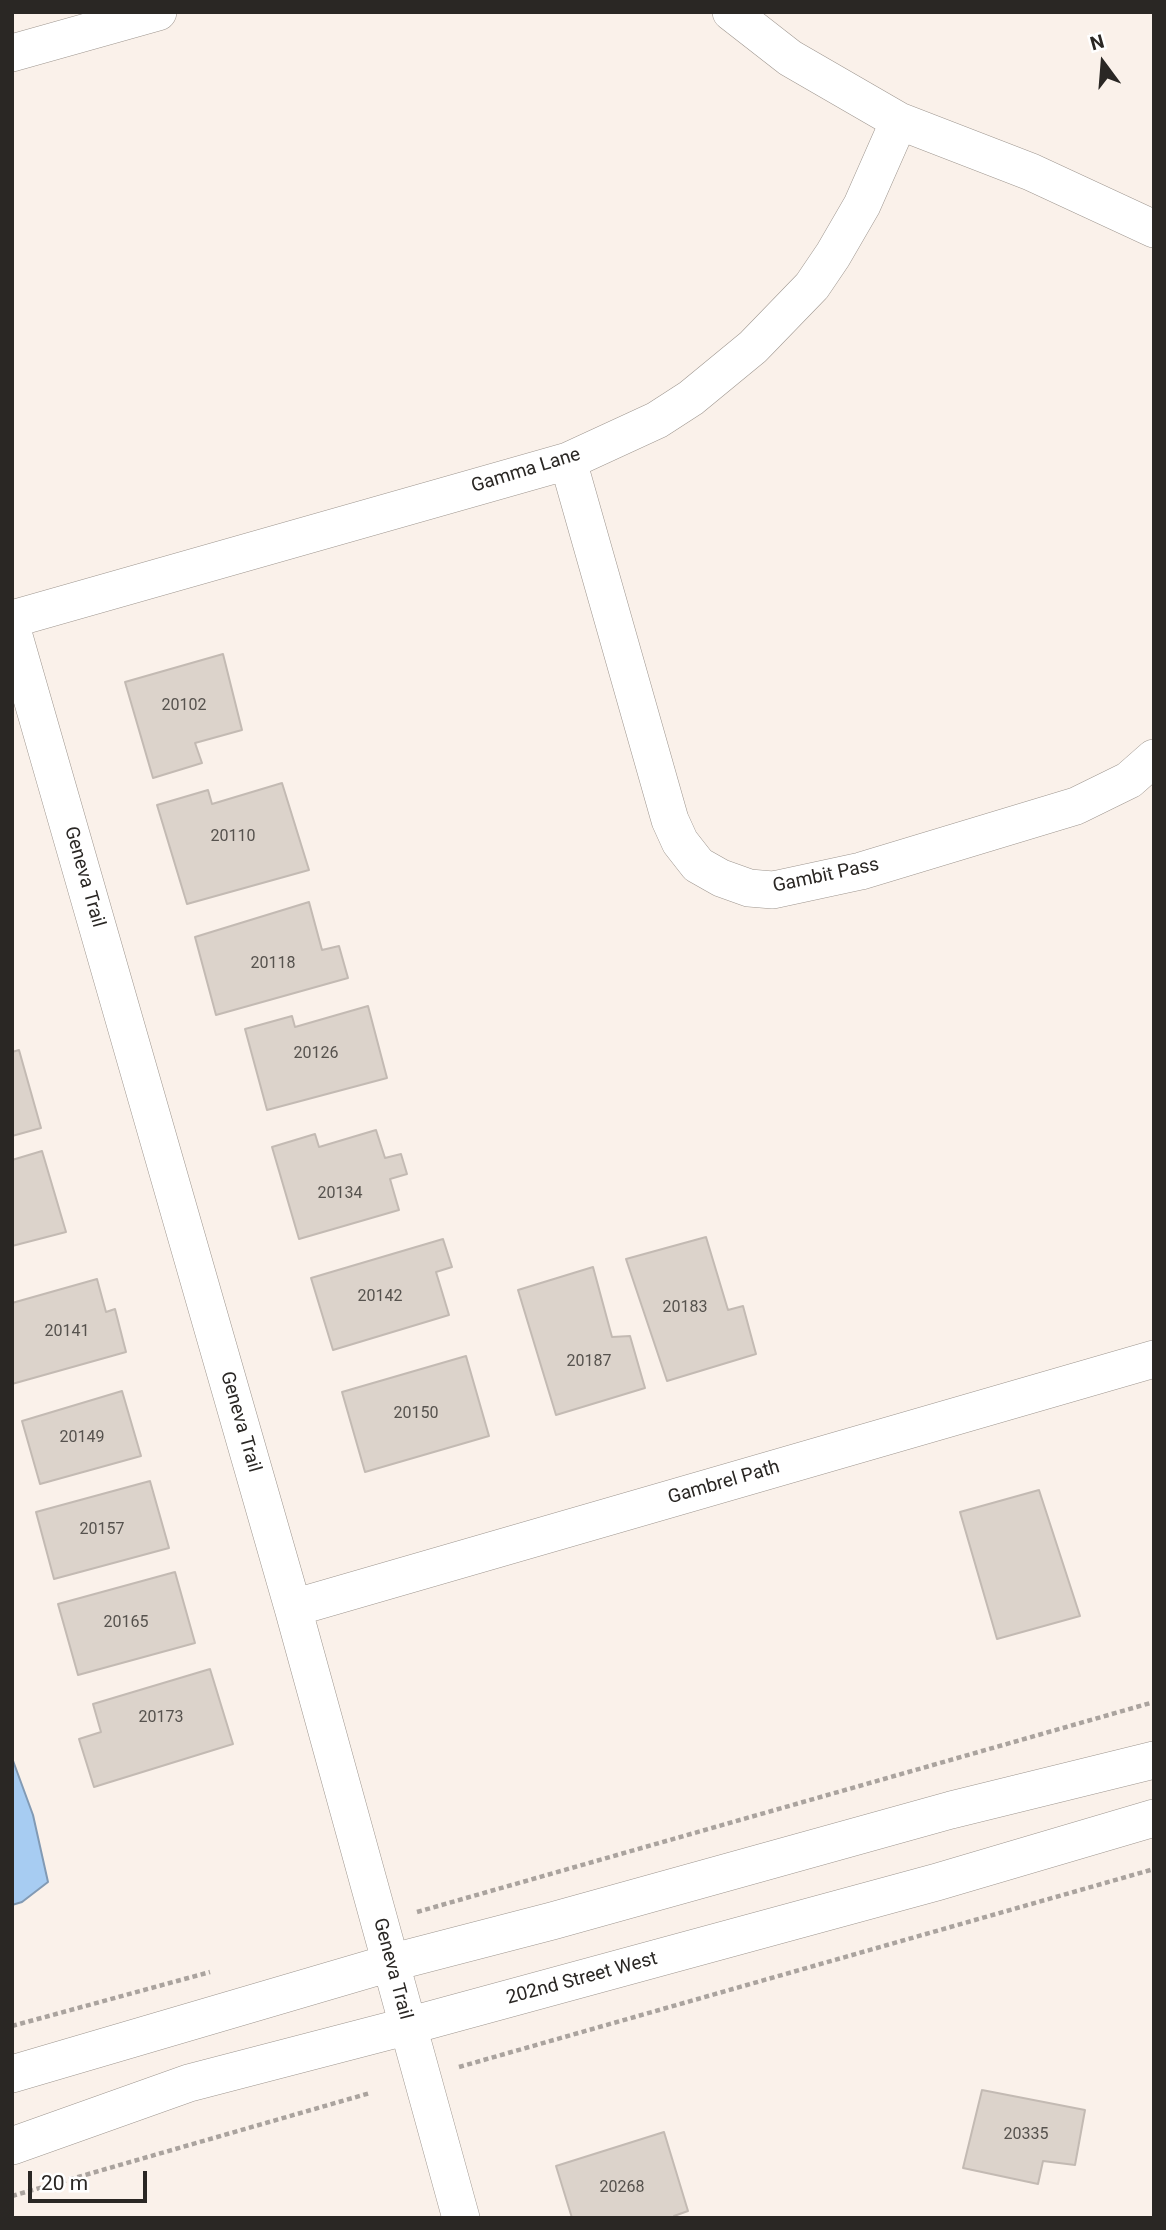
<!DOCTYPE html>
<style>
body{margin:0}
#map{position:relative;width:1166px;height:2230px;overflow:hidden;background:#faf1ea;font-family:Roboto,sans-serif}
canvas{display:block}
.frame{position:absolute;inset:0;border:14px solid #2a2724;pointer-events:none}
.north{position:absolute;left:1068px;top:28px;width:70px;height:70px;-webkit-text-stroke:5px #fff;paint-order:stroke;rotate:344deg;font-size:19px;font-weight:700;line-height:28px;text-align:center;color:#2a2724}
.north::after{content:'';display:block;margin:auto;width:24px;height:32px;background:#2a2724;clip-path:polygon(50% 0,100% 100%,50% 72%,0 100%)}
.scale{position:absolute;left:28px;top:2171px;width:119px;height:32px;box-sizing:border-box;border:4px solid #2a2724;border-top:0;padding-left:9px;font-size:21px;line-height:24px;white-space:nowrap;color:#2a2724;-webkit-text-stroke:5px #fff;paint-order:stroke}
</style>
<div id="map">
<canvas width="1166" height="2230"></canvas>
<div class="frame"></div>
<div class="north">N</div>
<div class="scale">20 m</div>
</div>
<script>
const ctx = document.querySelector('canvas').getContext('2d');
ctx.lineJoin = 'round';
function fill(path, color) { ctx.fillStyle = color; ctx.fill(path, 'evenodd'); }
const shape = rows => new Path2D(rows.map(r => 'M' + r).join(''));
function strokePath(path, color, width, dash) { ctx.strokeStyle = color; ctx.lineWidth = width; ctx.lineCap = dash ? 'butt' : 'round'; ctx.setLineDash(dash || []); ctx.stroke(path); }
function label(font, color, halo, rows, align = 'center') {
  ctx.font = font + ' Roboto,sans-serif'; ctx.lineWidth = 5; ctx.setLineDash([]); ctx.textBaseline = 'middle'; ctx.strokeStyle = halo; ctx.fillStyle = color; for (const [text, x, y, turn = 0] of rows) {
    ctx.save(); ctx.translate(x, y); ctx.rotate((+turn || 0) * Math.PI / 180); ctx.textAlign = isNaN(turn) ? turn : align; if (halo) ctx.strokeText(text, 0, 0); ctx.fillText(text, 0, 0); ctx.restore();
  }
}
const water = shape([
 [12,1758,33,1815,48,1882,22,1902,12,1905,12,1758]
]);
fill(water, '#a7ccf2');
strokePath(water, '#829ab4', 2);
const building = shape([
 [223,654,242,730,195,743,202,763,153,778,125,682,223,654],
 [282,783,309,870,187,904,157,805,208,790,212,804,282,783],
 [309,902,322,950,339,946,348,978,216,1015,195,937,309,902],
 [368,1006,387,1078,267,1110,245,1029,292,1016,295,1027,368,1006],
 [19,1050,41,1128,12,1136,12,1052,19,1050],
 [376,1130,385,1158,401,1154,407,1174,390,1179,399,1210,299,1239,272,1147,315,1134,319,1147,376,1130],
 [42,1151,66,1232,12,1246,12,1160,42,1151],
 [706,1237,728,1310,743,1306,756,1354,667,1381,626,1259,706,1237],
 [443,1239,452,1267,436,1272,449,1315,333,1350,311,1278,443,1239],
 [593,1267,612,1337,630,1336,645,1388,556,1415,518,1290,593,1267],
 [97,1279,106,1312,115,1309,126,1352,12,1384,12,1303,97,1279],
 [466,1356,489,1436,365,1472,342,1392,466,1356],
 [122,1391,141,1456,40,1484,22,1421,122,1391],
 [150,1481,169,1548,54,1579,36,1512,150,1481],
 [1039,1490,1080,1616,997,1639,960,1512,1039,1490],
 [175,1572,195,1643,78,1675,58,1604,175,1572],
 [210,1669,233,1744,94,1787,79,1739,101,1732,93,1704,210,1669],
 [982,2090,1085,2110,1075,2165,1043,2161,1038,2184,963,2168,982,2090],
 [664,2132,688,2211,674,2216,675,2218,572,2218,556,2166,664,2132]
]);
fill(building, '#dcd3cb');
strokePath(building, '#c3bab3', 2);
const minor = shape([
 [731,12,790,58,899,121,1031,172,1154,229],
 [12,53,158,12],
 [568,461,670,820,680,842,698,865,721,878,749,888,773,890,861,871,1076,806,1129,780,1154,758],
 [12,619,568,461,657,420,691,398,753,347,812,286,833,255,862,205,899,121],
 [12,629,293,1608,461,2218],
 [293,1608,1154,1359],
 [12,2074,390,1963,552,1921,951,1810,1154,1760],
 [12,2146,189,2083,408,2026,937,1882,1154,1818]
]);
strokePath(minor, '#9e968f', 38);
strokePath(shape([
 [417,1912,1154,1702],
 [12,2026,210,1972],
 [459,2067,1154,1869],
 [12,2196,370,2093]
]), '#aaa39e', 4.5, [5, 3.5]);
strokePath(minor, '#fff', 37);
label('16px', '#56524e', null, [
 ["20102",184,706],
 ["20110",233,837],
 ["20118",273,964],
 ["20126",316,1054],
 ["20134",340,1194],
 ["20142",380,1297],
 ["20183",685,1308],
 ["20141",67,1332],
 ["20187",589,1362],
 ["20150",416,1414],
 ["20149",82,1438],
 ["20157",102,1530],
 ["20165",126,1623],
 ["20173",161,1718],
 ["20335",1026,2135],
 ["20268",622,2188]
]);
label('19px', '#2a2724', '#fff', [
 ["Gamma Lane",526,471,-17],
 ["Gambit Pass",826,876,-12],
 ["Geneva Trail",84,877,74],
 ["Geneva Trail",240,1422,74],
 ["Gambrel Path",724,1483,-16],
 ["Geneva Trail",392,1969,75],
 ["202nd Street West",582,1979,-15]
]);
</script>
